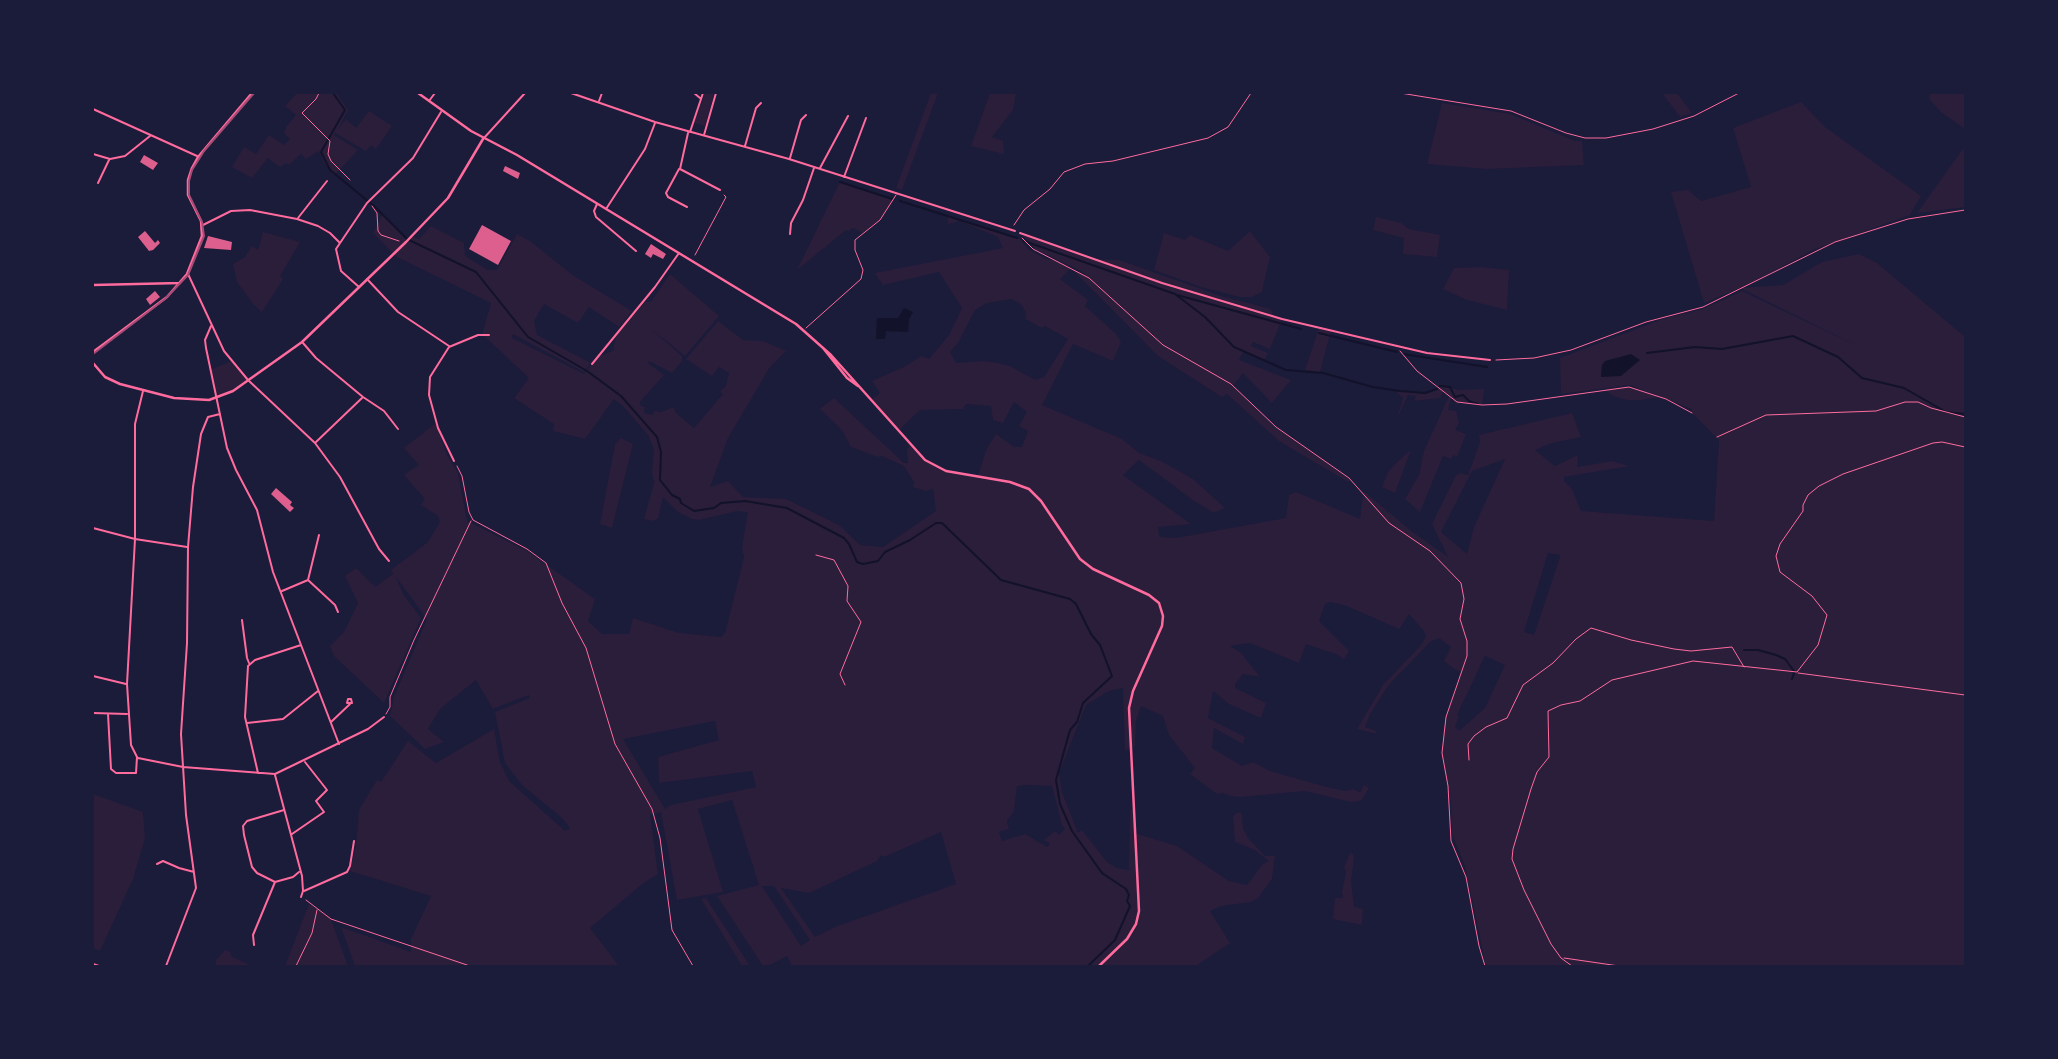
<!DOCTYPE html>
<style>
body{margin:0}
#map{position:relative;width:2058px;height:1059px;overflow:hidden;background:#1b1b3a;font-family:"Noto Sans",sans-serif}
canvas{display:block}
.frame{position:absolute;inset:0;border:94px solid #1b1b3a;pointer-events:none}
</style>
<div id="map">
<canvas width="2058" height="1059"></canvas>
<div class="frame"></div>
</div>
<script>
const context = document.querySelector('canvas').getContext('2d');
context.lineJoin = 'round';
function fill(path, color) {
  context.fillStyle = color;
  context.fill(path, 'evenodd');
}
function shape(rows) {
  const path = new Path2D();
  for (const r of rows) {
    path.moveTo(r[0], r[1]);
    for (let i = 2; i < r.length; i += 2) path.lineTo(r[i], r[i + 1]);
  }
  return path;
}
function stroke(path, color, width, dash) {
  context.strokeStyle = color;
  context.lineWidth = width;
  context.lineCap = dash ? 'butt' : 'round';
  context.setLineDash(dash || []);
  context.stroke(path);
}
fill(shape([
 [297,93,336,93,348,110,338,129,346,119,356,128,369,111,392,126,376,149,371,145,366,151,335,133,334,135,358,150,334,176,324,163,319,151,306,159,301,154,289,165,286,163,280,167,268,158,252,178,232,167,244,147,256,154,269,135,284,145,290,139,284,133,286,127,296,115,285,106],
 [705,93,714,93,705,126,694,123],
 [931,93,938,93,902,190,896,188],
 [990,93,1016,93,1013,110,992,137,1003,141,1004,154,971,146],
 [1662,93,1677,93,1692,113,1680,117],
 [1930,93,1965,93,1965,129,1941,112,1929,99],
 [1801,102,1825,127,1921,196,1910,215,1813,250,1742,288,1783,285,1822,262,1859,254,1877,263,1965,337,1965,966,1486,966,1465,866,1452,834,1451,803,1442,753,1446,717,1461,672,1454,669,1444,661,1451,647,1439,638,1430,642,1388,686,1370,714,1365,727,1376,731,1377,734,1357,729,1383,685,1422,644,1426,636,1424,631,1409,614,1399,629,1347,606,1330,602,1325,604,1319,621,1349,651,1344,659,1336,654,1306,644,1299,663,1250,643,1230,646,1241,653,1260,677,1243,674,1235,684,1235,688,1266,703,1261,718,1229,704,1213,691,1208,718,1245,737,1243,744,1214,728,1212,748,1242,766,1253,762,1270,771,1323,786,1344,791,1354,789,1360,793,1364,785,1369,788,1361,801,1351,802,1305,791,1240,797,1231,796,1223,793,1217,794,1190,774,1195,768,1169,735,1163,716,1141,706,1136,721,1135,746,1125,751,1123,688,1109,691,1086,705,1059,773,1062,792,1078,833,1082,830,1107,862,1117,868,1129,870,1130,811,1133,808,1134,833,1177,846,1229,881,1247,885,1263,864,1269,861,1255,850,1235,842,1233,816,1237,813,1241,813,1242,816,1243,828,1248,838,1265,856,1275,856,1272,879,1258,898,1251,902,1221,906,1210,911,1230,943,1196,966,792,966,787,956,768,966,763,966,717,896,759,885,732,800,698,809,723,892,677,900,661,812,650,815,658,874,641,885,590,928,619,966,355,966,341,927,411,952,411,939,431,896,350,871,356,846,359,810,377,780,381,782,408,741,436,763,494,729,500,762,509,781,565,831,570,828,562,818,522,785,505,763,495,712,530,698,529,695,493,709,476,680,440,709,428,729,444,742,425,749,390,716,394,697,427,619,396,577,403,594,421,618,384,703,334,656,330,646,344,632,358,603,345,576,356,568,375,587,393,574,391,570,428,542,440,522,438,516,421,505,425,499,404,475,419,465,404,448,436,423,447,455,458,473,467,521,527,551,595,599,588,621,602,634,629,634,633,618,679,633,721,637,725,633,744,557,742,547,748,512,737,511,699,520,692,519,678,512,663,497,658,519,652,521,644,519,654,483,652,472,654,449,648,435,623,406,614,399,585,439,553,431,554,424,514,398,529,378,482,334,491,303,397,257,373,233,383,213,406,239,411,236,419,239,431,226,464,243,465,256,488,270,497,270,517,234,530,241,574,276,632,311,619,327,589,307,578,323,544,304,534,321,537,335,591,363,584,372,513,334,512,338,584,374,597,357,613,351,616,336,645,302,651,302,670,274,719,316,685,356,650,328,682,356,682,361,672,373,649,361,648,363,664,375,640,402,641,406,645,407,644,413,653,415,654,411,661,412,674,407,675,412,694,428,723,394,720,391,726,386,729,373,719,367,712,376,686,359,718,321,743,340,763,341,786,351,770,367,728,438,710,487,728,481,743,497,786,499,839,525,860,545,883,547,936,511,933,489,926,491,913,487,914,482,904,466,882,456,878,457,851,447,842,430,820,409,834,398,904,463,908,463,907,449,910,446,929,463,951,473,978,476,986,450,996,434,1014,447,1022,447,1028,431,1019,426,1027,412,1014,402,1003,423,993,420,991,406,966,404,963,409,920,410,898,431,871,400,880,393,872,381,906,366,921,356,929,359,949,335,962,308,939,272,883,285,875,273,1003,248,998,237,960,221,948,224,948,215,1020,239,1029,250,1046,259,1058,261,1071,268,1087,276,1081,271,1035,249,1022,235,1090,259,1119,260,1221,296,1271,309,1274,317,1282,319,1270,349,1253,342,1251,346,1268,353,1264,361,1243,352,1239,360,1291,380,1272,403,1243,373,1233,386,1275,427,1348,478,1350,481,1348,482,1279,441,1227,394,1222,397,1158,356,1071,268,1060,279,1088,300,1085,306,1115,333,1121,342,1113,361,1073,344,1042,405,1122,439,1139,453,1161,461,1193,479,1225,508,1214,513,1194,501,1139,460,1123,475,1191,524,1158,527,1159,536,1162,537,1176,538,1286,518,1289,495,1296,492,1360,519,1363,495,1360,492,1366,493,1410,530,1448,557,1432,524,1456,475,1460,473,1468,475,1480,442,1479,435,1572,413,1581,437,1552,443,1535,450,1555,466,1578,455,1577,467,1612,461,1629,466,1564,477,1564,481,1572,489,1581,511,1714,521,1719,440,1691,412,1692,409,1630,385,1561,394,1560,358,1663,319,1703,309,1742,291,1866,350,1740,288,1704,303,1671,192,1688,190,1701,201,1751,187,1733,128],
 [1011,299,1021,304,1026,313,1026,319,1042,328,1045,326,1068,339,1044,377,1035,380,1010,366,998,363,984,361,956,363,950,352,958,343,975,310,987,303],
 [1505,459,1474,527,1467,554,1441,532,1472,471],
 [1548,553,1560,555,1560,557,1534,635,1524,632],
 [1485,656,1505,665,1485,708,1459,731,1455,727,1459,716,1457,715],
 [715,721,719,740,658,757,659,783,752,771,756,787,671,805,665,809,623,739],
 [1024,785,1052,786,1062,825,1065,829,1059,835,1055,831,1044,840,1050,844,1047,847,1025,834,1002,841,999,832,1009,829,1007,821,1014,811,1017,786],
 [941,832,956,884,835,927,815,937,781,888,809,893,877,861,881,855,884,857],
 [762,886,774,886,810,940,801,946],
 [1442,103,1510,114,1575,141,1582,141,1584,165,1487,169,1427,164],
 [1965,146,1965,207,1917,213],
 [840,182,894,200,880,220,863,233,853,228,849,231,846,230,797,270],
 [1376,217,1401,223,1409,229,1440,235,1437,257,1403,254,1404,238,1373,230],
 [1250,231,1270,257,1262,292,1252,297,1240,297,1201,287,1154,270,1164,233,1185,240,1190,235,1228,251],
 [263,232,300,242,280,276,283,279,262,312,254,305,237,282,233,264,245,257,252,246,258,250],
 [1481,267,1509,270,1507,310,1467,300,1443,289,1454,268],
 [1319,328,1331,331,1320,372,1305,370],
 [231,361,248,380,217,398,210,370],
 [1442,385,1458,390,1484,389,1482,405,1457,402,1451,398,1448,410,1456,411,1459,423,1455,430,1466,434,1457,457,1453,455,1451,459,1443,456,1420,512,1405,499,1419,475,1424,451,1449,396,1443,391,1440,398,1414,401,1416,396,1408,395,1396,421,1403,398,1395,390,1425,393,1437,389],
 [1629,387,1637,389,1660,397,1641,400,1627,400,1613,396,1604,389],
 [621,438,633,444,612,528,600,524,615,444],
 [1411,450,1395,493,1382,487,1388,472,1398,461],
 [93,794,143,812,145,838,133,879,100,951,93,948],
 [1350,853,1353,854,1354,858,1351,880,1354,907,1363,909,1362,925,1333,919,1335,898,1343,898,1342,892,1346,872,1344,867],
 [706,898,750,966,742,966,701,899],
 [309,904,330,917,348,966,285,966],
 [225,950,230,952,232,957,252,966,216,966,216,960]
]), '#2a1e3b');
fill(shape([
 [904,308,913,312,909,319,908,332,886,331,885,339,876,339,877,318,898,318],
 [1631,354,1640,360,1621,376,1601,377,1602,365,1605,361]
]), '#12122b');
stroke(shape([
 [333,93,345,110,321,152,330,170,374,206,407,239,476,272,528,337,587,371,621,396,657,437,661,452,660,480,672,495,680,499,681,503,694,511,714,508,721,503,745,501,787,508,844,538,849,544,857,562,863,564,878,561,885,552,910,540,936,523,942,523,1001,580,1070,599,1076,604,1091,634,1100,645,1112,676,1083,703,1077,722,1070,730,1056,780,1060,804,1072,831,1102,873,1126,889,1129,895,1127,901,1130,906,1115,940,1088,966],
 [840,182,892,199],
 [900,201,1017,238],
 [1024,241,1175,294,1205,317,1234,347,1286,370,1323,373,1373,387,1400,391,1425,393,1437,389],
 [1177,295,1301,329],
 [1319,333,1397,352],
 [1647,353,1695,347,1722,349,1793,336,1838,357,1862,378,1904,388,1946,412,1965,414],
 [1403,354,1487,367],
 [1440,386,1450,387,1455,397,1463,395,1469,401,1478,404],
 [1744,650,1758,650,1776,655,1785,659,1794,671],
 [1792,679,1794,673]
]), '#12122b', 2);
fill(shape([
 [144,155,158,163,153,170,140,162],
 [505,166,520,173,518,179,503,171],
 [482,225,511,241,498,265,469,249],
 [145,231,155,243,158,240,160,243,153,250,149,251,138,237],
 [208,236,232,242,231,250,204,248],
 [651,244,666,254,663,259,653,254,651,258,645,254],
 [155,291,160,297,150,305,146,299],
 [276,488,292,502,290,505,294,508,290,512,271,494]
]), '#dd5f8e');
stroke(shape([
 [319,93,316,99,302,113,330,141,328,154,331,161,350,180],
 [1400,93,1511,111,1566,133,1585,138,1606,138,1653,129,1694,116,1739,93],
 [372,206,377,213,378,231,381,235,399,241],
 [1014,225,1024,210,1050,189,1064,172,1085,164,1113,161,1208,138,1228,127,1251,93],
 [1022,238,1033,249,1089,278,1163,345,1231,384,1276,427,1349,478,1389,523,1430,551,1461,583,1464,599,1460,619,1467,641,1467,656,1446,717,1442,753,1448,786,1451,841,1466,877,1479,946,1485,966],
 [695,255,726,197,724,195],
 [1400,351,1417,371,1457,402,1482,405,1507,404,1629,387,1666,399,1692,413],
 [1496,360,1534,358,1571,350,1646,322,1703,307,1835,242,1908,219,1965,210],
 [1717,437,1766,415,1876,411,1905,402,1918,402,1931,408,1965,417],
 [457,466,462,476,469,512,473,520,527,549,546,563,562,603,586,648,615,744,652,809,660,838,672,930,693,966],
 [816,555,834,560,848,586,847,601,861,622,840,674,845,685],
 [1798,673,1965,695],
 [386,714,390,707,390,697,414,640,471,521],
 [1469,760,1468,744,1474,736,1486,727,1507,718,1523,685,1553,663,1576,639,1591,628,1631,640,1674,649,1691,651,1732,647,1744,667],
 [306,900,331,919,470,966],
 [1564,958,1619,966],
 [296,966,312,933,317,910],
 [1572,966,1561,958,1551,944,1524,890,1512,859,1513,849,1531,789,1537,772,1549,757,1548,711,1561,705,1580,701,1612,680,1693,661,1797,672,1818,645,1827,615,1812,596,1780,572,1776,556,1780,544,1803,511,1803,505,1808,495,1819,486,1843,474,1933,443,1942,442,1965,447]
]), '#ff6b9d', 1);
stroke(shape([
 [806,328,861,279,863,270,855,250,855,240,880,220,896,195]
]), '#ff6b9d', 1);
stroke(shape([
 [571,93,655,122,789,159,1015,231],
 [694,93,700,98],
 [429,101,435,93],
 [599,101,602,93],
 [93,109,197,156],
 [690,132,703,93],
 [688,133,680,169,720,190],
 [704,135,716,93],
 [484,138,525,93],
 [745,146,756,108,761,103],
 [93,154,110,159,125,156,150,136],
 [790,158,801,120,806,115],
 [820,168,848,116],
 [679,169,666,193,668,197,687,207],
 [844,177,866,118],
 [98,183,109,160],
 [597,204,594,211,596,217,636,251],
 [606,209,645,149,655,123],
 [298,218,327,181],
 [203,225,231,211,250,210,297,219,318,226,330,233,340,243],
 [1020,233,1162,283,1282,319,1427,353,1490,360],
 [790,234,791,223,803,200,814,168],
 [188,274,224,351,248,380,315,443,340,477,379,549,389,561],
 [367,279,398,312,449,346],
 [359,287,341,271,336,249,367,203,413,158,441,112],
 [211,326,205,340,206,348,227,448,236,470,257,510,273,572,339,744],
 [303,343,316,358,363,397,384,411,398,429],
 [592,364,655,287,679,253],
 [316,442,362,398],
 [454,461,438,428,429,395,430,377,449,347,478,335,489,335],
 [93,528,135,539,187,547],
 [308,580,335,605,338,612],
 [282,591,308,580,319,535],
 [242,620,247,658,249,663],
 [93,676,126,684],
 [348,699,351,699,352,703,347,703,348,699],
 [93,713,127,714],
 [108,714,111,769,116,773,136,773,137,757,131,745,127,684,135,539,135,424,143,391],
 [331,722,350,704],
 [247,723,283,719,318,691],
 [138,758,183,767,275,774,368,729,384,717],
 [258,773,245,717,248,666,255,660,301,645],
 [275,775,302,876,303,891,301,897],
 [284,810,247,821,243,826,244,835,252,867,257,873,275,882,293,877,299,872],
 [292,834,324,812,316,801,327,790,305,762],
 [157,864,163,861,179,868,194,872],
 [304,891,347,872,350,866,354,841],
 [254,945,253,935,275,882],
 [93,964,99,966],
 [166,966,196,888,186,815,181,734,187,643,188,547,193,487,201,434,208,417,220,414]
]), '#ff6b9d', 2);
stroke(shape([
 [418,93,471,131,517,155,796,324,831,355,925,460,946,471,1010,482,1029,489,1041,501,1080,559,1093,569,1149,595,1159,603,1163,616,1162,626,1133,691,1129,708,1139,911,1136,924,1127,939,1099,966],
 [93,285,180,283],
 [823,348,847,378,858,386],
 [93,352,167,297,187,274,202,236,201,221,188,195,188,180,192,168,198,157,252,93],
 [93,363,105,377,120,384,174,398,209,400,233,391,302,342,406,242,448,198,483,139]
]), '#ff6b9d', 2.5);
stroke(shape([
 [93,354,165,299,188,275,204,236,202,222,189,195,189,181,192,170,204,151,254,93]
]), '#a44b75', 2);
</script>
